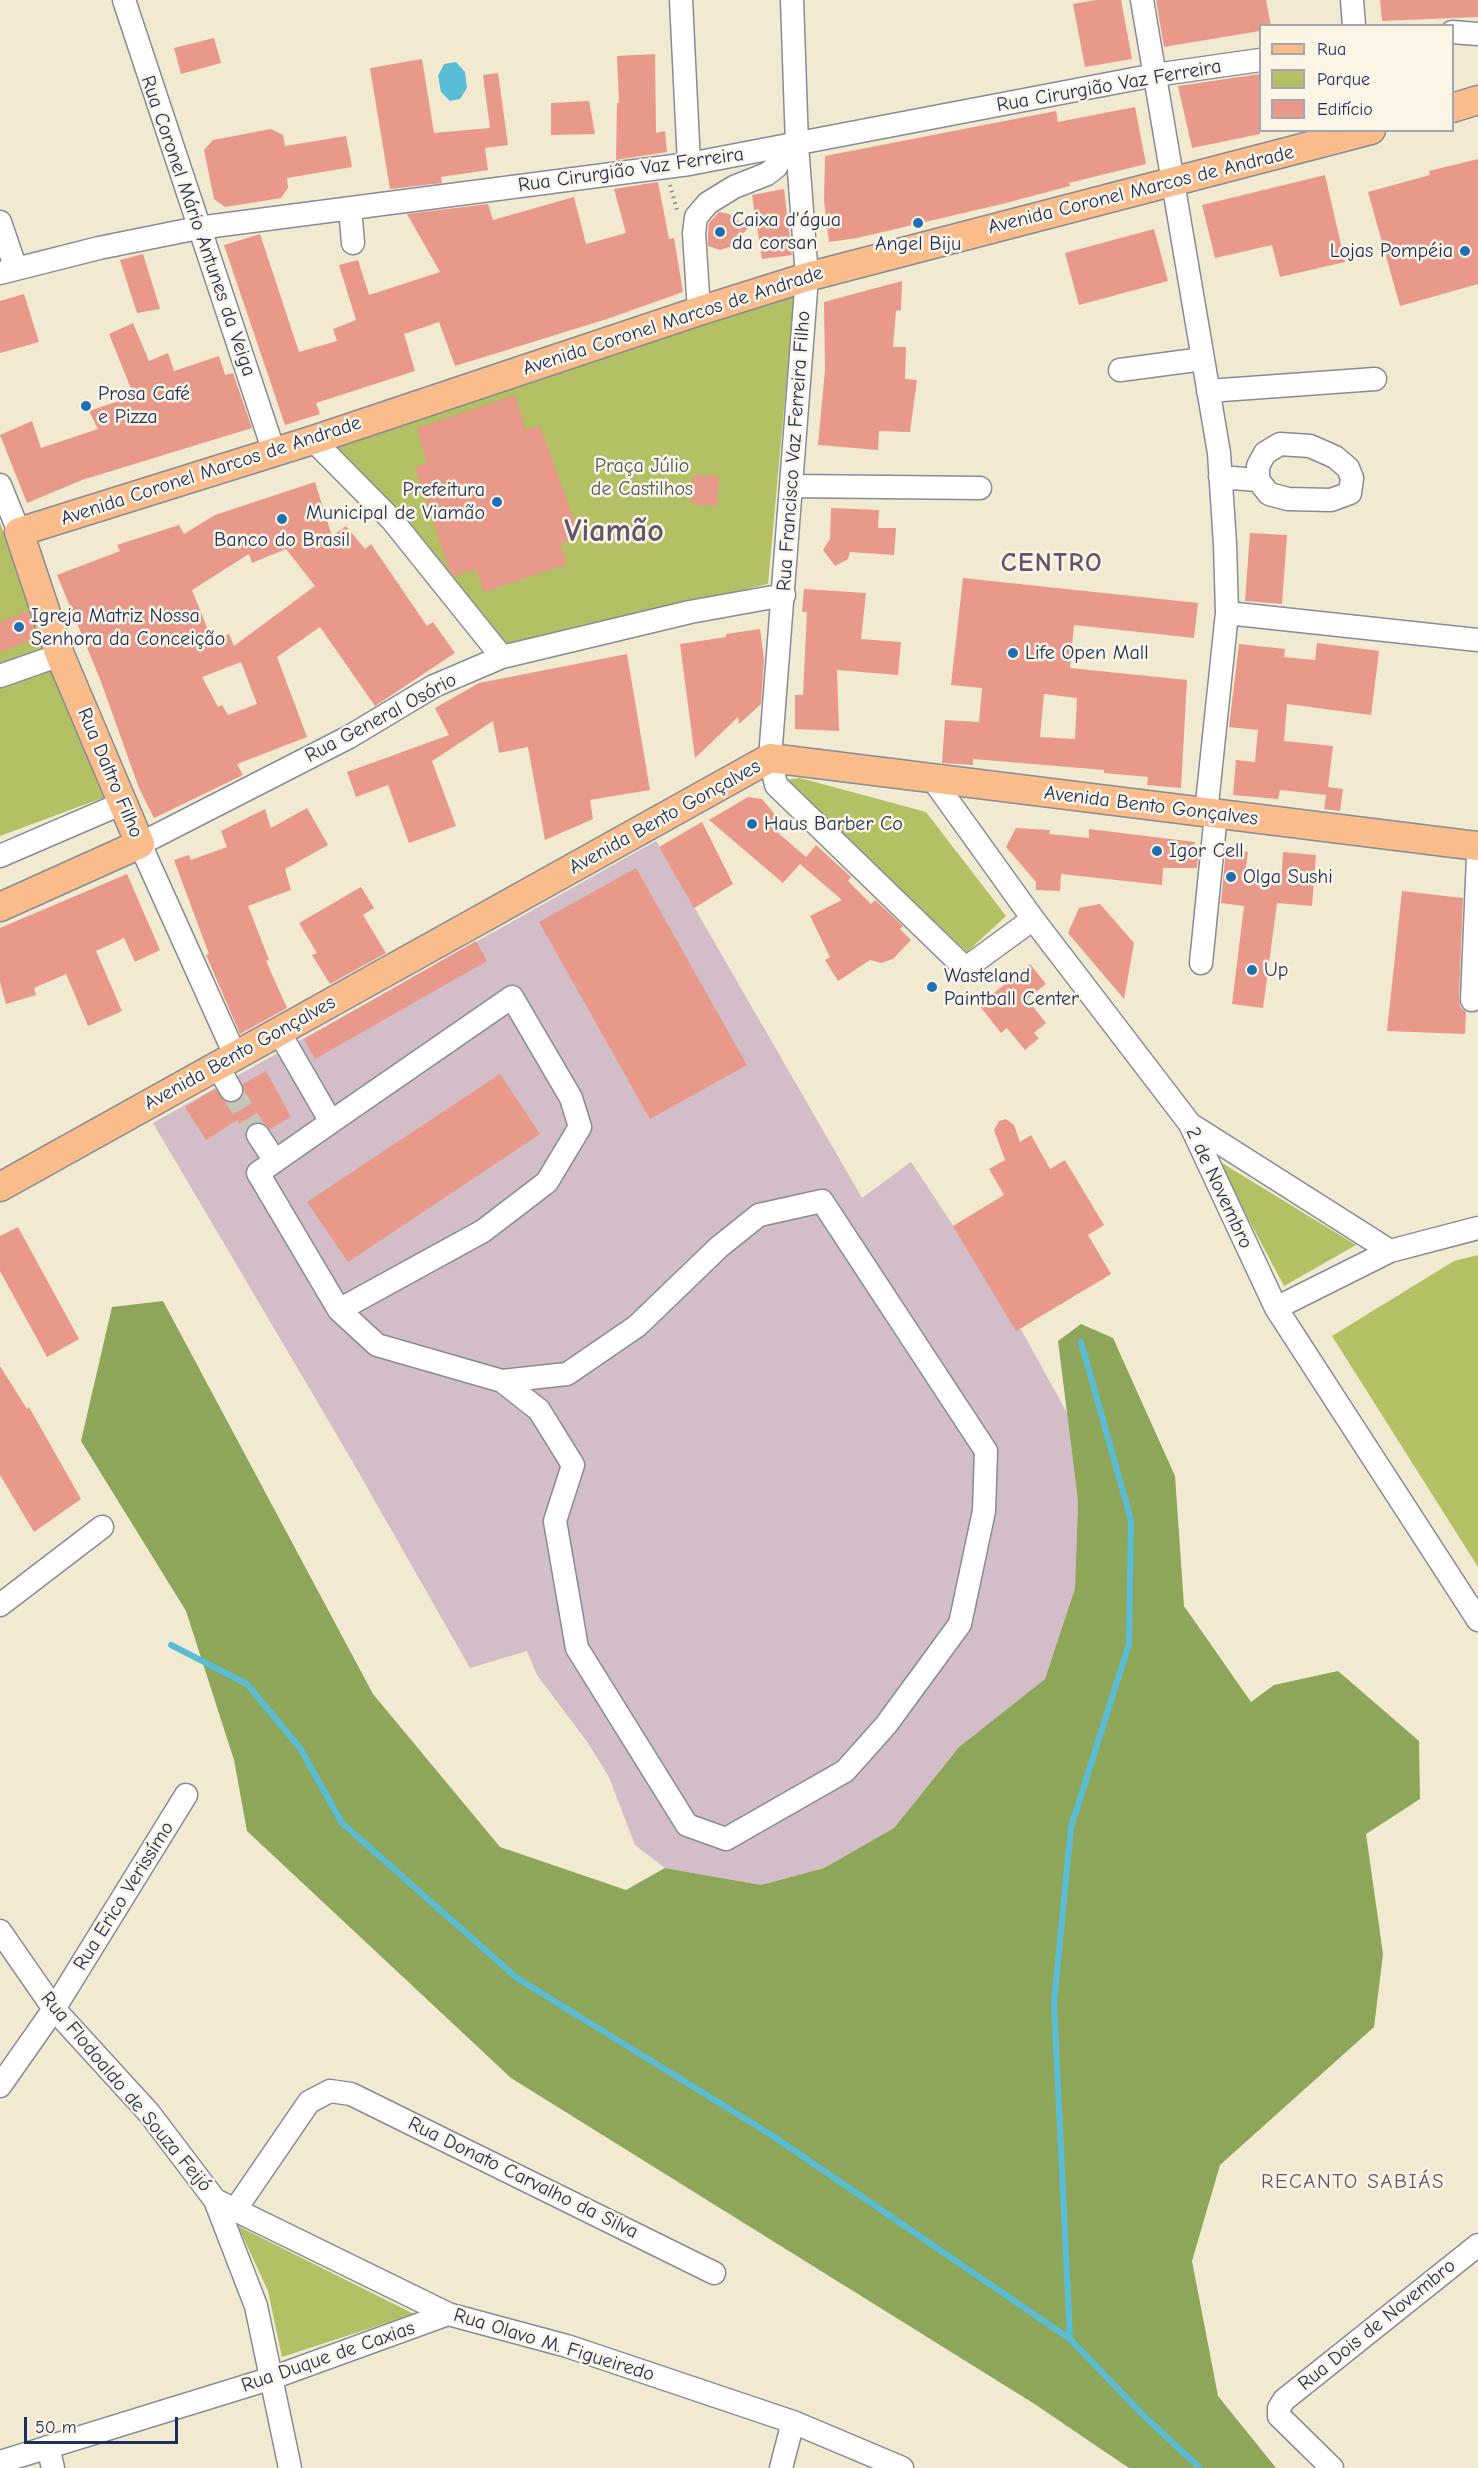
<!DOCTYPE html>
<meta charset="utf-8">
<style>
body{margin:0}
#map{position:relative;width:1478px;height:2468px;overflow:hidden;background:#f1ead0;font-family:"Comic Neue",sans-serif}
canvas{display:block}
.legend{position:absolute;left:1259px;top:24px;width:195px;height:108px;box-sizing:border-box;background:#fcf5e5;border:2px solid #a2a6af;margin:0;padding:8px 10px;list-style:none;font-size:18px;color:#1b2f5e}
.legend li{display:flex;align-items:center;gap:12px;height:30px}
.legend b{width:30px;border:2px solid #a2a6af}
.scale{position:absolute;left:24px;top:2417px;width:154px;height:27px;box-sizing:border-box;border:3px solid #1b2f5e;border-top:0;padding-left:8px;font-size:18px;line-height:21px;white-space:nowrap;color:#1b2f5e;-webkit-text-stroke:4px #fcf5e5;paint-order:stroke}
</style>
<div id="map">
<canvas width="1478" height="2468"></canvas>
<ul class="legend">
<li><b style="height:8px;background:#f9bc8a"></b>Rua</li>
<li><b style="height:16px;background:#b3c063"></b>Parque</li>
<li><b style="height:16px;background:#e9998a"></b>Edifício</li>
</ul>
<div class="scale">50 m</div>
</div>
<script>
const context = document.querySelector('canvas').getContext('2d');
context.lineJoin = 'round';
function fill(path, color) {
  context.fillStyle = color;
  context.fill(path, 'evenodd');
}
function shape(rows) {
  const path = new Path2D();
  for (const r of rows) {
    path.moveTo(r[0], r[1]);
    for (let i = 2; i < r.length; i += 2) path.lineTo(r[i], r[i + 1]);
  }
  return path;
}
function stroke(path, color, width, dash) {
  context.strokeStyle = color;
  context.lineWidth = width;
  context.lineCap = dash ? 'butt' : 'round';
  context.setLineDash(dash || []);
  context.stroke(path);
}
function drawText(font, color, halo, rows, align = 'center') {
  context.font = font + ' "Comic Neue",sans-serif';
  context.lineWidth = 5;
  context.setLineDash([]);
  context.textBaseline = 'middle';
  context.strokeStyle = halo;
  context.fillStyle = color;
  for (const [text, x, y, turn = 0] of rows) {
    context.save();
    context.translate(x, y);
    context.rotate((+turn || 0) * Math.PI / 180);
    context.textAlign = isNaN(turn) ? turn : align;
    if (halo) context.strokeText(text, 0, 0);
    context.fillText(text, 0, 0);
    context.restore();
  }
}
fill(shape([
 [656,841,862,1198,911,1162,1017,1322,1067,1413,1078,1501,1075,1588,1045,1679,959,1747,894,1828,824,1868,761,1885,665,1868,635,1845,609,1777,588,1743,537,1675,527,1651,470,1668,351,1459,153,1123]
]), '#d2bdc8');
fill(shape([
 [795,288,768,584,505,647,400,512,328,443],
 [0,523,105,797,0,836],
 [800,778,926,812,1006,916,967,952,783,780],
 [1217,1160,1356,1245,1284,1286],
 [1478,1255,1478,1567,1332,1336,1454,1261],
 [238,2226,414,2314,282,2357,268,2291]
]), '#b3c063');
fill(shape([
 [163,1301,373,1694,500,1847,626,1890,665,1868,761,1885,824,1868,894,1828,959,1747,1045,1679,1075,1588,1078,1501,1058,1341,1081,1324,1113,1338,1175,1476,1184,1606,1251,1702,1274,1685,1338,1671,1419,1741,1420,1799,1366,1834,1383,1954,1374,2027,1220,2165,1192,2261,1218,2396,1276,2468,1129,2468,1033,2403,511,2078,247,1831,234,1760,186,1611,81,1441,112,1307]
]), '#8ea659');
fill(shape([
 [456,62,465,72,467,88,460,99,450,101,441,92,438,76,444,64]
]), '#59bdd7');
stroke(shape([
 [171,1645,247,1684,300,1748,342,1823,517,1978,773,2136,1070,2339,1144,2416,1200,2468],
 [1070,2339,1054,2003,1071,1827,1129,1644,1131,1520,1081,1342]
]), '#59bdd7', 6);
fill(shape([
 [1096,0,1121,0,1132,59,1085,67,1073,4],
 [1156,0,1266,0,1271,26,1260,26,1260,31,1164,47],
 [1380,0,1478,0,1478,17,1382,21],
 [214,38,221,63,181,74,174,48],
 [655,54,656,133,665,131,667,152,616,160,617,103,619,103,617,56],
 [422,59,434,133,490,128,483,75,498,73,508,145,485,148,488,170,441,177,442,183,390,189,370,68],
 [1260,74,1260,134,1192,148,1178,86],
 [589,101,595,134,551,135,551,103],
 [1135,107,1146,164,1069,183,1070,186,1002,204,857,238,829,242,824,201,825,156,1056,111,1058,122],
 [271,129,283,135,285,146,346,136,352,167,287,178,288,188,281,198,225,207,214,199,204,150,213,140],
 [1478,159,1478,284,1400,306,1368,192,1430,175,1429,171],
 [1325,175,1345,262,1280,277,1272,245,1215,258,1202,205],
 [658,182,669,239,674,238,683,292,607,319,455,366,439,322,404,334,415,371,316,403,320,414,285,425,224,245,260,234,299,352,337,341,333,329,356,320,339,265,358,260,369,295,440,272,407,214,488,204,493,220,574,197,586,244,626,233,614,189],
 [784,189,792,255,762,259,752,195],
 [719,212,729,214,748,228,732,246,720,250,708,246,708,233,709,223],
 [1154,229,1168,281,1079,305,1065,253],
 [143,254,160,309,137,313,120,260],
 [902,281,901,310,896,311,893,347,906,347,905,379,917,380,910,432,879,431,878,450,818,445,825,370,824,302],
 [24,294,39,342,0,353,0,301],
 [133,323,149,361,168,353,174,371,219,356,225,375,233,373,252,428,82,480,27,503,0,435,32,421,41,448,98,429,89,411,134,396,109,334],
 [515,395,526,430,540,426,580,537,560,544,567,564,484,592,476,569,454,576,449,570,415,467,427,463,417,428],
 [693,475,719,476,717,506,692,504],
 [315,482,332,536,346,526,365,549,371,544,427,626,433,622,455,653,375,706,320,627,277,657,307,737,237,764,243,775,154,818,139,788,100,679,57,575,120,551,117,545,179,525,184,534,215,515],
 [286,549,315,586,234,646,229,634,212,640,192,590,249,554,252,563],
 [241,662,257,704,228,715,222,705,218,707,202,677],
 [831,508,879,510,878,528,896,528,894,555,850,552,848,559,835,566,823,550,830,539],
 [1250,533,1287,535,1282,604,1245,601],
 [963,578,1198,603,1194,638,1074,625,1070,668,1187,680,1181,788,1147,785,1148,777,1104,773,1104,770,973,759,973,765,942,763,945,720,979,722,982,688,951,685],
 [1044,694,1077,698,1075,739,1040,737],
 [804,589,866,593,861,639,901,642,898,675,837,670,839,731,795,729,795,695,803,695,807,612,802,612],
 [28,611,37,638,0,652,0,622],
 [760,629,764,659,761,704,739,724,738,717,695,758,680,644,726,637,726,634],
 [1317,643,1379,651,1371,715,1287,704,1284,741,1333,746,1328,787,1343,789,1340,811,1324,809,1326,795,1280,790,1278,799,1233,795,1236,760,1255,762,1258,730,1229,727,1239,644,1285,649,1284,657,1315,660],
 [627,654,650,790,590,800,593,819,545,840,528,747,499,753,493,721,432,761,456,826,409,843,388,785,356,797,347,772,449,735,435,708,479,683],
 [748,797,762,799,777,817,769,825,806,857,816,845,851,877,848,881,871,904,875,900,903,926,900,929,911,940,893,959,881,963,870,960,838,981,825,960,830,957,810,916,842,900,800,864,783,883,709,820],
 [307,808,328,845,285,869,291,890,248,906,269,960,266,961,287,1008,240,1034,206,955,209,954,174,860,189,855,191,860,227,847,221,831,265,809,271,828],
 [702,822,733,884,694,908,659,847],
 [1016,828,1050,830,1049,834,1089,838,1089,829,1195,842,1194,846,1199,846,1197,868,1163,868,1162,885,1061,874,1060,891,1036,890,1036,882,1006,847],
 [1226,849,1248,852,1244,880,1281,885,1283,852,1316,855,1312,906,1277,903,1263,1008,1232,1004,1244,906,1221,903],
 [636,868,747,1065,650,1119,539,922],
 [127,874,160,950,135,962,124,938,96,951,122,1011,88,1026,66,974,34,988,36,995,6,1004,0,982,0,928],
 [361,887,374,908,363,915,386,953,330,984,312,955,317,953,299,923],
 [1402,891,1463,898,1459,999,1460,1007,1466,1012,1465,1034,1387,1031],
 [1100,904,1134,943,1124,999,1068,933,1079,908],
 [476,941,487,961,315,1059,304,1039],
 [1030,964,1046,984,1027,999,1046,1023,1034,1033,1039,1038,1025,1050,1007,1028,1001,1033,979,1005],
 [266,1071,291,1117,270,1129,264,1123,251,1123,245,1134,237,1120,206,1140,185,1107,215,1089,225,1102,237,1102,243,1096,243,1084],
 [500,1074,540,1134,348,1262,307,1202],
 [1006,1119,1014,1125,1020,1142,1031,1135,1050,1169,1065,1160,1104,1225,1088,1235,1111,1274,1016,1331,953,1226,1004,1195,989,1169,1005,1160,994,1130,999,1121],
 [18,1227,79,1339,47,1357,0,1271,0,1236],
 [0,1366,27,1409,29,1407,81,1499,34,1532,0,1475]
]), '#e9998a');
stroke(shape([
 [231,1090,258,1135]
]), '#c6c5b9', 22, [22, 11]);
const minor = shape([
 [124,0,274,452],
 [681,0,689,164],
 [792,0,797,145,807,277,770,758,776,785,963,966,970,965,1033,919],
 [1142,0,1219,453,1225,544,1227,613,1206,813],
 [1352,0,1354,26],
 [1452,32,1478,34],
 [350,208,353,243],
 [0,222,16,269],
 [0,273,99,248,198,228,689,164,1155,75,1260,60],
 [699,311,694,233,696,217,708,203,734,187,767,174,776,167,786,147],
 [1120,370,1203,359],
 [1208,391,1375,379],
 [313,440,392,520,502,657],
 [1220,477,1258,480,1269,494,1288,499,1331,500,1350,493,1352,478,1348,468,1335,457,1310,446,1280,444,1265,453,1258,466,1258,480],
 [0,485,19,532],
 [791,486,980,488],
 [1227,613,1478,640],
 [0,676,60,655],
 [931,777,1033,919,1190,1124,1276,1308,1478,1620],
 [0,856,123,803],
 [1201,963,1216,814],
 [1472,1000,1478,856],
 [279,1032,331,1122,512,997,571,1098,580,1127,547,1182,483,1231,339,1310,258,1173,331,1122],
 [235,1055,140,844,349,737,434,686,502,657,690,612,784,595],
 [217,1065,231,1090],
 [1190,1124,1390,1251],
 [258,1135,275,1161],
 [1276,1308,1390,1251,1478,1228],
 [339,1310,377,1345,502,1381,539,1410,573,1465,555,1521,577,1648,687,1825,726,1839,845,1771,886,1725,960,1624,984,1511,986,1451,822,1201,759,1215,719,1247,637,1326,567,1374,502,1381],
 [0,1605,102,1527],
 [0,1931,54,2009,149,2113,215,2200,256,2306,290,2468],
 [0,2086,54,2009,186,1795],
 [215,2200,448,2314,567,2346,793,2422,902,2468],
 [235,2210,309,2102,330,2091,351,2094,714,2273],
 [48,2447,53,2468],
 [0,2462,269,2379,448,2314],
 [781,2468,793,2422],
 [1332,2468,1279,2416,1279,2408,1284,2400,1478,2245]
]);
const major = shape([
 [1452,108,1478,100],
 [0,907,140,844,60,655,19,532,313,440,699,311,807,277,1371,130],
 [0,1187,770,758,1478,846]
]);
stroke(minor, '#868c97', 25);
stroke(major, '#868c97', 31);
stroke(shape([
 [670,185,677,210]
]), '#868c97', 4, [1.5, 4.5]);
stroke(minor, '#fff', 22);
stroke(major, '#f9bc8a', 28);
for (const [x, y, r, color] of [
 [918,223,6,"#1f6fb2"],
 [720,232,6,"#1f6fb2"],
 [1465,251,6,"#1f6fb2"],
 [86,406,6,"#1f6fb2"],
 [497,502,6,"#1f6fb2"],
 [282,519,6,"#1f6fb2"],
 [19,627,6,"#1f6fb2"],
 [1013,653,6,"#1f6fb2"],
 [752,824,6,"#1f6fb2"],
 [1157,851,6,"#1f6fb2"],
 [1231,877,6,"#1f6fb2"],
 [1252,970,6,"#1f6fb2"],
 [932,987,6,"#1f6fb2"]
]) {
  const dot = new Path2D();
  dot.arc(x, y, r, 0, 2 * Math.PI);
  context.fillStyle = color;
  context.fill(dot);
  stroke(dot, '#fcf5e5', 2);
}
drawText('20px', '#1b2f5e', '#fcf5e5', [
 ["Rua Cirurgião Vaz Ferreira",1109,86,-10],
 ["Rua Cirurgião Vaz Ferreira",631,170,-8],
 ["Avenida Coronel Marcos de Andrade",1141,190,-14],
 ["Rua Coronel Mário Antunes da Veiga",198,226,71],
 ["Avenida Coronel Marcos de Andrade",673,321,-18],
 ["Rua Francisco Vaz Ferreira Filho",794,451,-86],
 ["Avenida Coronel Marcos de Andrade",211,471,-18],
 ["Rua General Osório",381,718,-28],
 ["Rua Daltro Filho",110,773,67],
 ["Avenida Bento Gonçalves",1151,806,7],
 ["Avenida Bento Gonçalves",665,817,-29],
 ["Avenida Bento Gonçalves",240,1053,-29],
 ["2 de Novembro",1219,1188,65],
 ["Rua Erico Verissímo",124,1896,-58],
 ["Rua Flodoaldo de Souza Feijó",126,2092,50],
 ["Rua Donato Carvalho da Silva",523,2178,26],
 ["Rua Dois de Novembro",1377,2325,-39],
 ["Rua Olavo M. Figueiredo",554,2345,17],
 ["Rua Duque de Caxias",328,2357,-19]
]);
drawText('20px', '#1b2f5e', '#fcf5e5', [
 ["Caixa d'água",732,220],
 ["da corsan",732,243],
 ["Angel Biju",918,244,"center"],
 ["Lojas Pompéia",1453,251,"right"],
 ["Prosa Café",98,394],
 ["e Pizza",98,417],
 ["Prefeitura",485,490,"right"],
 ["Municipal de Viamão",485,513,"right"],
 ["Banco do Brasil",282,540,"center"],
 ["Igreja Matriz Nossa",31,616],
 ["Senhora da Conceição",31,639],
 ["Life Open Mall",1025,653],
 ["Haus Barber Co",764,824],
 ["Igor Cell",1169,851],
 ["Olga Sushi",1243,877],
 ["Up",1264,970],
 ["Wasteland",944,976],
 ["Paintball Center",944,999]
], 'left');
drawText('20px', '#495a60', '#fcf5e5', [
 ["Praça Júlio",642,466],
 ["de Castilhos",642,489]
]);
context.letterSpacing = '1.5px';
drawText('21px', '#63546d', '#fcf5e5', [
 ["RECANTO SABIÁS",1353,2182]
]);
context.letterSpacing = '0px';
context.letterSpacing = '1.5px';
drawText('bold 26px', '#63546d', '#fcf5e5', [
 ["CENTRO",1052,564]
]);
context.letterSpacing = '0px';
drawText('bold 32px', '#63546d', '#fcf5e5', [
 ["Viamão",614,532]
]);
</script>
